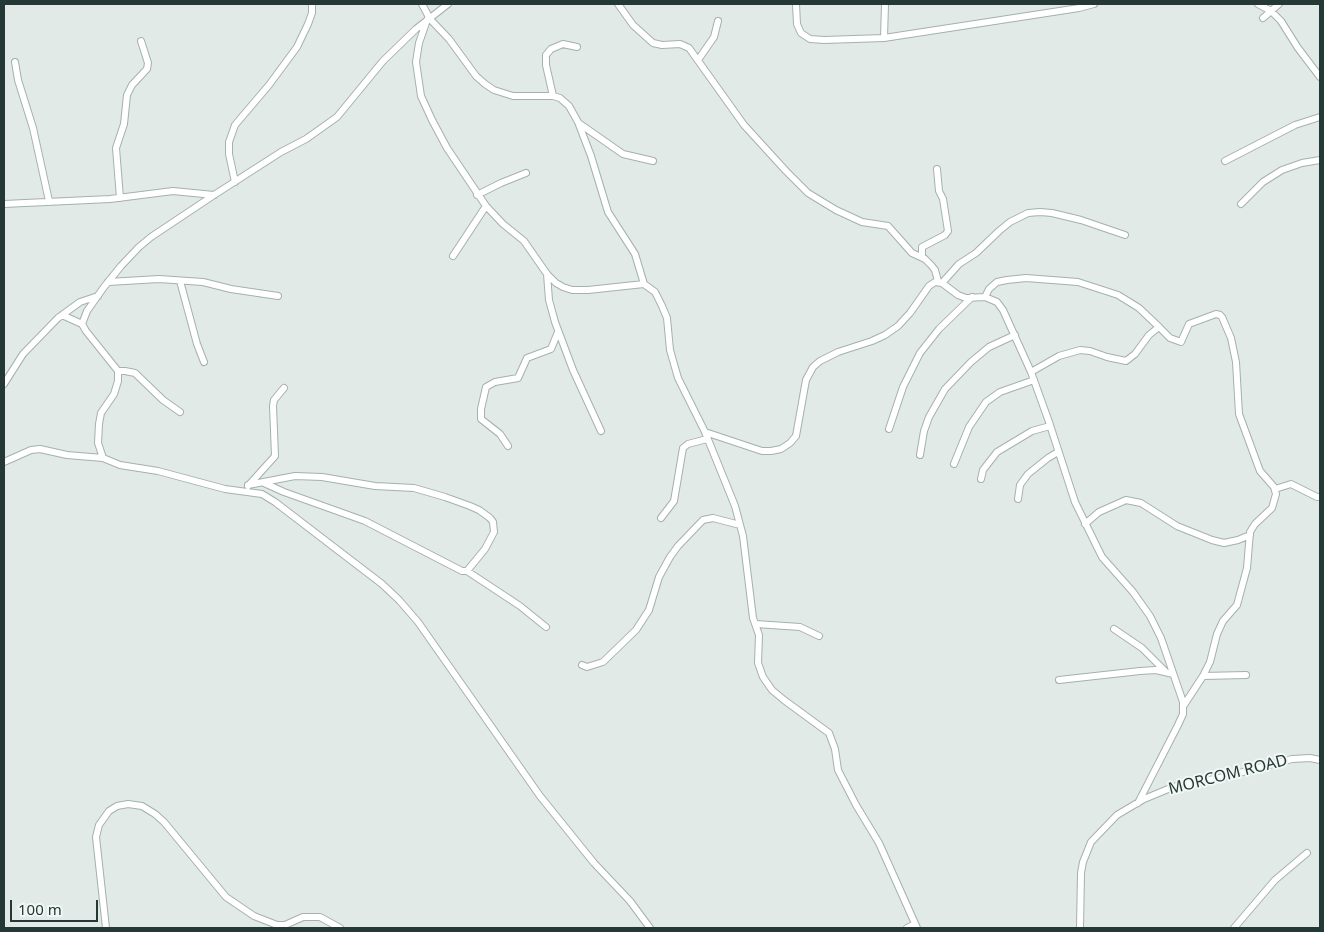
<!DOCTYPE html>
<style>
body{margin:0}
#map{position:relative;width:1324px;height:932px;overflow:hidden;background:#e1eae7;font-family:"Noto Sans",sans-serif}
canvas{display:block}
.frame{position:absolute;inset:0;border:5px solid #243935;pointer-events:none}
.scale{position:absolute;left:10px;top:900px;width:88px;height:22px;box-sizing:border-box;border:2px solid #243935;border-top:0;padding-left:6px;font-size:15px;line-height:18px;white-space:nowrap;color:#243935;-webkit-text-stroke:4px #f1f7f5;paint-order:stroke}
</style>
<div id="map">
<canvas width="1324" height="932"></canvas>
<div class="frame"></div>
<div class="scale">100 m</div>
</div>
<script>
const context = document.querySelector('canvas').getContext('2d');
context.lineJoin = 'round';
function shape(rows) {
  const path = new Path2D();
  for (const r of rows) {
    path.moveTo(r[0], r[1]);
    for (let i = 2; i < r.length; i += 2) path.lineTo(r[i], r[i + 1]);
  }
  return path;
}
function stroke(path, color, width, dash) {
  context.strokeStyle = color;
  context.lineWidth = width;
  context.lineCap = dash ? 'butt' : 'round';
  context.setLineDash(dash || []);
  context.stroke(path);
}
function drawText(font, color, halo, rows, align = 'center') {
  context.font = font + ' "Noto Sans",sans-serif';
  context.lineWidth = 4;
  context.setLineDash([]);
  context.textBaseline = 'middle';
  context.strokeStyle = halo;
  context.fillStyle = color;
  for (const [text, x, y, turn = 0] of rows) {
    context.save();
    context.translate(x, y);
    context.rotate((+turn || 0) * Math.PI / 180);
    context.textAlign = isNaN(turn) ? turn : align;
    if (halo) context.strokeText(text, 0, 0);
    context.fillText(text, 0, 0);
    context.restore();
  }
}
const minor = shape([
 [422,4,430,19,449,39,476,76,485,84,494,90,513,96,553,96,560,98,569,106,578,122,591,156,608,212,635,254,644,284,655,292,662,306,667,318,670,350,678,378,705,432,735,506,743,536,753,618,759,635,758,663,763,677,772,690,784,700,829,733,835,749,838,770,856,805,879,843,917,928],
 [618,4,633,25,653,43,662,45,680,44,689,48,744,125,786,171,808,193,836,210,862,222,888,226,912,253,925,259,931,265,935,270,938,281],
 [796,4,797,24,801,33,810,39,824,40,884,38,1079,8,1094,4],
 [1258,4,1271,11,1281,21,1298,48,1320,77],
 [1263,18,1279,4],
 [427,20,419,43,416,62,421,96,432,120,447,148,486,206,503,224,524,241,547,274,556,283,563,287,572,290,588,290,644,284],
 [884,38,885,4],
 [698,60,714,37,718,21],
 [15,62,18,80,33,128,49,201],
 [553,96,546,65,546,55,551,49,563,44,577,47],
 [580,124,623,154,653,161],
 [1225,161,1295,125,1320,117],
 [235,182,229,154,229,142,235,125,269,85,297,47,308,24,312,13,312,4],
 [477,195,501,183,526,173],
 [120,198,116,148,124,124,127,95,132,85,147,69,148,63,141,41],
 [4,204,110,199,173,191,214,195],
 [1241,204,1263,182,1282,170,1302,163,1320,160],
 [453,256,486,206],
 [922,257,922,247,945,235,948,231,943,199,939,191,937,169],
 [547,274,549,300,555,322,573,370,601,431],
 [180,281,197,344,204,362],
 [108,282,159,279,203,282,231,289,278,296],
 [942,283,959,264,976,253,999,231,1010,222,1028,213,1040,212,1052,213,1081,220,1125,235],
 [985,297,989,289,997,282,1007,280,1026,278,1078,282,1118,295,1139,308,1159,327],
 [62,315,82,324,86,331,118,371,118,381,114,394,101,413,99,424,98,443,103,458,120,465,158,471,225,489,262,494,275,502,382,584,399,600,418,622,540,796,594,863,630,901,650,928],
 [82,324,87,311,104,287,121,266,139,247,151,237,214,195,281,152,306,139,337,117,383,61,416,29,448,4],
 [118,371,125,371,135,373,163,400,180,412],
 [1031,372,1059,356,1080,350,1090,351,1107,357,1126,361,1135,354,1149,335,1159,327,1170,338,1181,342,1189,324,1216,314,1220,315,1222,317,1231,338,1236,362,1239,414,1260,471,1274,487,1276,494,1272,508,1255,524,1250,532,1247,568,1237,605,1223,621,1217,634,1210,662,1203,676,1184,705],
 [4,384,23,354,58,318,80,302,98,296],
 [889,429,903,387,920,353,939,329,972,297],
 [705,432,762,451,771,451,781,449,790,443,796,436,806,380,813,367,820,361,838,352,872,341,885,335,898,326,910,313,929,286,935,282,942,283,958,295,966,298,985,297,997,302,1003,310,1031,372,1049,422,1075,502,1102,557,1133,592,1150,616,1161,638,1183,702,1183,714,1178,725,1138,803],
 [508,446,500,434,481,419,481,409,486,387,495,382,518,378,527,358,551,349,558,332],
 [920,455,924,431,929,417,945,389,971,362,989,347,1015,335],
 [4,462,31,450,40,449,67,455,103,458],
 [954,464,969,427,986,402,1000,392,1034,380],
 [981,479,983,470,997,452,1032,431,1050,426],
 [264,483,284,492,365,521,462,571,467,571,520,606,546,627],
 [248,485,295,476,322,477,375,486,414,488,445,497,470,506,479,510,490,518,493,522,494,532,485,549,467,571],
 [248,486,275,456,273,406,274,400,284,388],
 [1275,489,1291,484,1317,497,1320,497],
 [1018,499,1020,485,1028,474,1048,458,1058,452],
 [661,518,674,501,683,448,688,444,707,439],
 [1085,524,1099,512,1126,500,1141,503,1177,526,1212,540,1224,543,1238,540,1250,535],
 [756,624,800,627,819,636],
 [1114,629,1142,648,1166,672],
 [582,665,587,667,603,662,636,630,649,610,659,577,670,557,678,546,703,520,713,518,740,525],
 [1203,676,1246,675],
 [1059,680,1140,671,1156,670,1173,674],
 [106,928,96,837,99,825,109,811,117,806,128,804,142,806,155,814,164,822,226,897,254,916,277,925,285,925,303,917,320,917,340,928],
 [907,928,915,924],
 [1080,928,1081,873,1083,862,1091,842,1117,815,1144,799,1173,787,1224,777,1292,759,1310,758,1320,760],
 [1234,928,1275,880,1307,853]
]);
stroke(minor, '#a5b1ae', 8);
stroke(minor, '#fff', 6);
drawText('16px', '#243935', '#f1f7f5', [
 ["MORCOM ROAD",1228,775,-14]
]);
</script>
